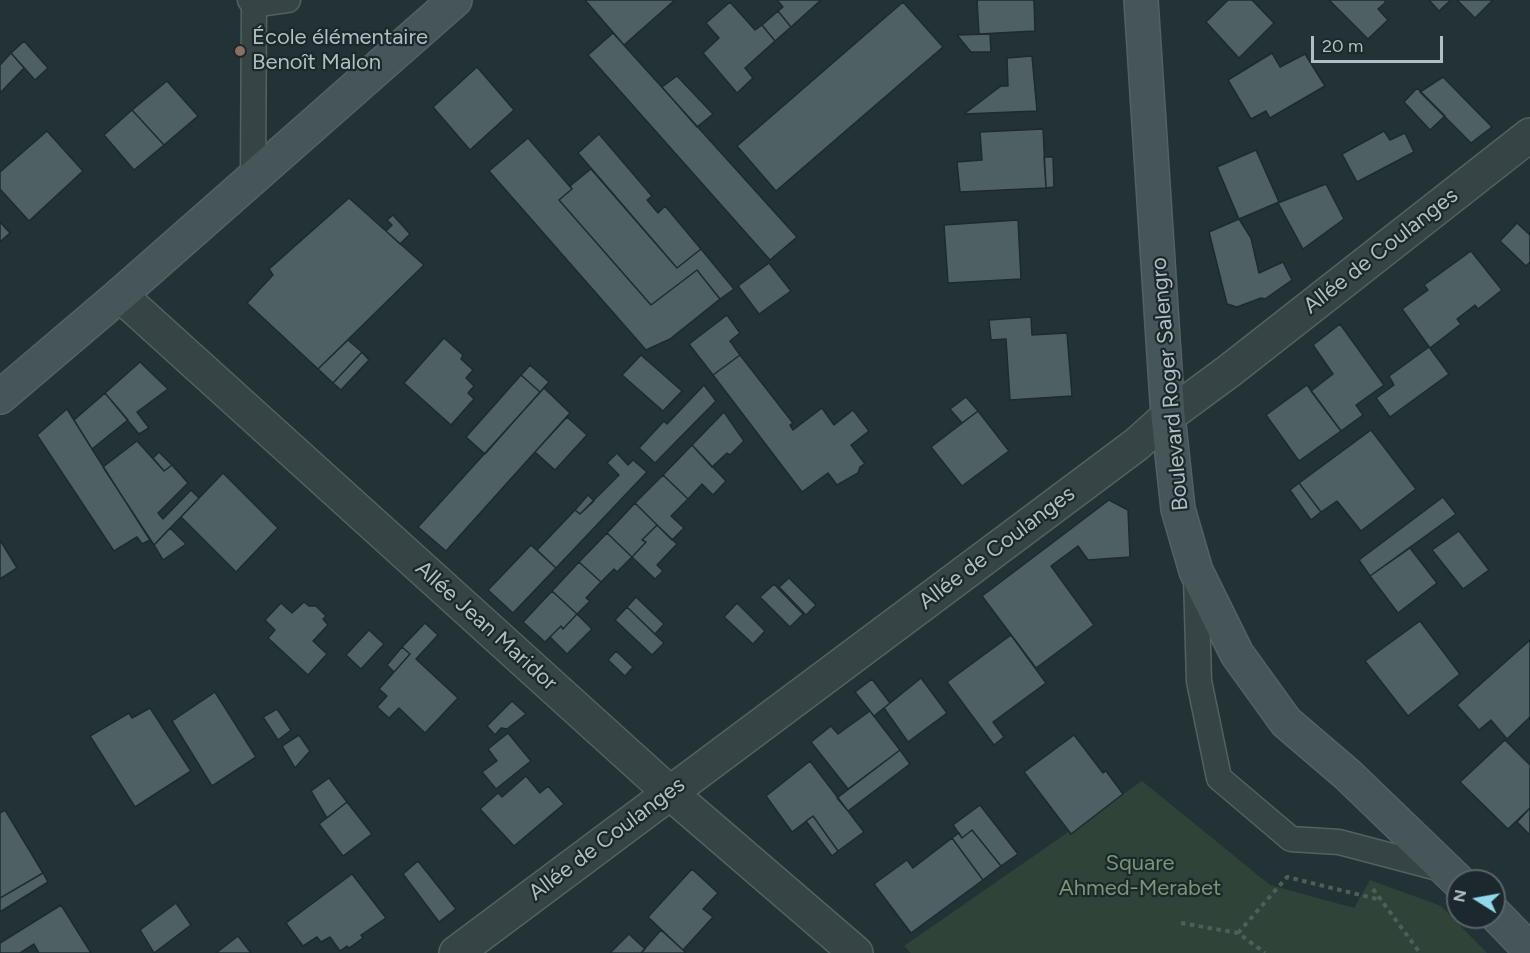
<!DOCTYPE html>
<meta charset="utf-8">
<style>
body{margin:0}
#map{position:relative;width:1530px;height:953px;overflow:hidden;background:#233335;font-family:Figtree,sans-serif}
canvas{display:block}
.north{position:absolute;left:1446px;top:869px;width:60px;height:60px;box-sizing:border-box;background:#1c282b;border:2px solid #586467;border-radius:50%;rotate:281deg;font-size:16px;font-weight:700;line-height:24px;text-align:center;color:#b1bfc2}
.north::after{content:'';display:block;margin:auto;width:21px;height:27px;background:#8fd9ea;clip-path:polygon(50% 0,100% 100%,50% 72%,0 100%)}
.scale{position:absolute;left:1311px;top:36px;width:132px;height:27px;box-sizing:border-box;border:3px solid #b1bfc2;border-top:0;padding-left:8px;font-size:18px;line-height:21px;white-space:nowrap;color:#b1bfc2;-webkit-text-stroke:4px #1c282b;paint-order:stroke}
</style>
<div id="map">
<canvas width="1530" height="953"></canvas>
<div class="north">N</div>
<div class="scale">20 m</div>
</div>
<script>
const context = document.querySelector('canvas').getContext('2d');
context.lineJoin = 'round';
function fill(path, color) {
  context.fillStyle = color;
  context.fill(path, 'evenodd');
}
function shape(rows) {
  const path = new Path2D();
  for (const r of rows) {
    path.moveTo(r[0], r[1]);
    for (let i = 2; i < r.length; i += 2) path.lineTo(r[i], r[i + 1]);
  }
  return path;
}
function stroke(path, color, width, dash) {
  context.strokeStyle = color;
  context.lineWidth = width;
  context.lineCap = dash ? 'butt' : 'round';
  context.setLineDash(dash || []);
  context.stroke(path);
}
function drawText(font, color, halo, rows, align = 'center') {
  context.font = font + ' Figtree,sans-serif';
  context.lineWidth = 4.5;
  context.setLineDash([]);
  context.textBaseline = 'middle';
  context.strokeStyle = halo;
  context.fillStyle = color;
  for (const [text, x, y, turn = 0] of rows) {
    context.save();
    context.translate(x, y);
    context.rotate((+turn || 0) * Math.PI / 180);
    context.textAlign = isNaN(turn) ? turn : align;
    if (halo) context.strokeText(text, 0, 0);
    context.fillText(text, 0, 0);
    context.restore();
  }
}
fill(shape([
 [1142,781,1270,885,1354,908,1370,880,1441,906,1487,953,911,953,904,946]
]), '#304339');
const building = shape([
 [585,0,675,0,624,45,585,0],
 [777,0,821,0,791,27,778,11,783,7,777,0],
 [977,0,1034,0,1035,31,979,34,977,0],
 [1228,0,1252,0,1274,23,1239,58,1206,22,1228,0],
 [1329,0,1384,0,1386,2,1378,9,1388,20,1368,39,1329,0],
 [1429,0,1451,0,1439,11,1429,0],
 [1457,0,1493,0,1475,18,1457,0],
 [730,2,755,30,762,25,775,41,745,68,753,78,737,93,703,53,719,38,706,23,730,2],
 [903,2,943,47,776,191,737,146,903,2],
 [778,11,791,27,775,41,762,25,778,11],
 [613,33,797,237,770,260,588,55,613,33],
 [990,34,991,52,971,52,957,35,990,34],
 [24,41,48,68,35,80,11,53,24,41],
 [11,53,24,68,0,93,0,65,11,53],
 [1272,53,1280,67,1305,54,1325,86,1270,118,1266,111,1251,119,1228,80,1272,53],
 [1032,56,1037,111,964,114,1001,86,1008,86,1007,58,1032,56],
 [477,67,514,110,470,150,433,107,477,67],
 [677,76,713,114,697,127,662,87,677,76],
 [1443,77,1492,127,1471,143,1420,92,1443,77],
 [167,81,198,116,164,145,132,110,167,81],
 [1417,88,1445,116,1430,130,1404,102,1417,88],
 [132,110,164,145,134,170,104,135,132,110],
 [1043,129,1046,188,960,192,957,162,982,160,980,132,1043,129],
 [47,131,83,171,29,221,0,189,0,172,47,131],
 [1384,131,1390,140,1405,133,1414,152,1357,182,1342,154,1384,131],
 [599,134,652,196,647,200,658,213,665,206,701,249,677,268,578,153,599,134],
 [528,138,572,189,559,200,651,305,697,270,720,299,670,339,646,350,489,171,528,138],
 [1256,150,1279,202,1239,219,1217,167,1256,150],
 [1044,157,1053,157,1054,187,1046,188,1044,157],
 [591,169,677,268,701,249,734,289,720,299,697,270,651,305,559,200,572,189,570,186,591,169],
 [1326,184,1344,219,1303,249,1278,203,1326,184],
 [349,198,424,265,318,369,247,303,273,275,269,269,349,198],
 [393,215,410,234,400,244,386,231,392,225,387,220,393,215],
 [1239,219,1251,238,1259,273,1283,262,1292,280,1265,299,1261,298,1237,307,1227,304,1209,232,1239,219],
 [1018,220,1021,279,948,283,944,225,1018,220],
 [0,222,10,233,0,242,0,222],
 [1517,223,1530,235,1530,262,1526,266,1500,241,1517,223],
 [1471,251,1502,290,1478,309,1475,305,1457,319,1461,324,1430,348,1402,309,1428,290,1424,285,1471,251],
 [769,263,791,291,759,314,738,286,769,263],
 [727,315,740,333,730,341,740,355,713,375,689,344,727,315],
 [1031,317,1032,335,1067,333,1072,396,1010,400,1006,339,991,340,989,320,1031,317],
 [1340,324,1384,385,1356,405,1363,415,1341,431,1311,391,1333,374,1313,345,1340,324],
 [444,338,463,355,461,359,473,370,466,378,474,386,468,393,474,399,451,425,404,383,444,338],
 [348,340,362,352,333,383,318,369,348,340],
 [1429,347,1449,374,1390,417,1376,398,1394,385,1389,376,1429,347],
 [362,352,369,360,341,390,333,383,362,352],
 [641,355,682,391,663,411,622,375,641,355],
 [740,355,793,423,790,425,793,430,822,408,834,425,853,410,869,431,851,445,865,464,860,467,858,473,837,485,828,473,802,492,713,375,740,355],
 [140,362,168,389,137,412,149,428,139,434,105,393,140,362],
 [530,365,549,382,540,392,521,375,530,365],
 [521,375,540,392,485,454,466,437,521,375],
 [704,385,716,401,655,463,639,448,664,421,667,424,704,385],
 [1307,385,1341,431,1299,461,1266,415,1307,385],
 [544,388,570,413,446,551,418,527,544,388],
 [105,393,128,420,92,449,74,420,105,393],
 [966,397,978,411,962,423,950,409,966,397],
 [67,409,92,449,150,540,142,544,137,537,114,551,37,435,67,409],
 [978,411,1009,451,962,486,931,447,978,411],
 [724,412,744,441,730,455,727,453,712,467,692,445,724,412],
 [567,417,587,435,555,470,535,452,567,417],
 [1371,430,1416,489,1361,531,1337,501,1321,512,1299,483,1371,430],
 [137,441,164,471,172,465,188,483,158,513,163,519,191,490,199,498,154,545,103,467,137,441],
 [692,445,726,481,713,495,702,484,688,499,663,475,692,445],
 [159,452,172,465,164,471,153,458,159,452],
 [617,453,628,465,633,460,647,472,556,568,537,550,575,510,580,514,619,475,607,463,617,453],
 [223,473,278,528,236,572,181,517,223,473],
 [663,475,688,499,671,516,684,528,672,540,635,503,663,475],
 [1299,483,1321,512,1311,520,1290,490,1299,483],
 [588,495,594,501,580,514,575,510,588,495],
 [1443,497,1456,514,1370,576,1359,560,1443,497],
 [1109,500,1128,510,1130,557,1088,560,1078,546,1051,566,1094,625,1036,668,982,596,1109,500],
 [635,503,657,525,642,540,646,542,632,557,607,533,635,503],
 [657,525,677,544,657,565,663,571,655,579,632,557,646,542,642,540,657,525],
 [170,528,186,544,163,560,154,545,170,528],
 [1459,531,1489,570,1463,589,1432,550,1459,531],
 [607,533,632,557,617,572,614,569,601,582,579,562,607,533],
 [0,540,17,568,0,579,0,540],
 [531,545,556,568,513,613,488,590,531,545],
 [1410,548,1437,583,1398,613,1370,576,1410,548],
 [579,562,601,582,586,598,590,601,577,614,552,591,579,562],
 [789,578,816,605,806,615,779,587,789,578],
 [774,584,803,614,790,627,760,597,774,584],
 [552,591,577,614,563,629,561,626,545,642,523,622,552,591],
 [636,597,664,624,655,634,627,607,636,597],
 [304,602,309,606,316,606,326,616,323,619,328,625,313,641,327,654,308,675,268,638,275,630,265,620,281,603,292,613,304,602],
 [737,603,765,631,753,644,724,617,737,603],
 [627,607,664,643,652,655,615,620,627,607],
 [577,614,592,629,567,654,550,637,561,626,563,629,577,614],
 [1420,621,1460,674,1408,716,1365,661,1420,621],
 [425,623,438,635,416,659,458,698,425,733,399,708,389,718,377,707,387,696,379,689,410,654,402,647,425,623],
 [369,630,384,644,361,669,346,655,369,630],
 [1011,635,1046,683,993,722,1004,737,994,745,947,682,1011,635],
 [1530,640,1530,717,1507,739,1491,720,1479,730,1457,705,1530,640],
 [402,647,410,654,394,672,387,665,402,647],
 [616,651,633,667,625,676,608,660,616,651],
 [921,678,947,713,908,742,884,708,921,678],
 [872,679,890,703,874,716,855,692,872,679],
 [215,692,256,757,212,786,172,721,215,692],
 [512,701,526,714,507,729,501,728,495,735,487,726,512,701],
 [150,708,191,771,135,807,90,736,129,713,132,718,150,708],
 [277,709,291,730,278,740,263,717,277,709],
 [870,711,900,750,848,789,811,742,831,726,838,734,870,711],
 [508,733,531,761,496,789,482,772,497,761,488,749,508,733],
 [299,735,310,751,295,768,282,746,299,735],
 [1074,735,1103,773,1106,771,1123,794,1071,834,1024,772,1074,735],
 [1505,740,1530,765,1530,808,1508,829,1460,782,1505,740],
 [900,750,910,764,848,811,837,798,900,750],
 [810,761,864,832,838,851,813,816,792,832,766,796,810,761],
 [526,776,540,793,548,786,564,804,514,846,480,809,498,793,502,797,526,776],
 [329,778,347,802,327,818,311,791,329,778],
 [347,802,372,834,343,856,319,824,347,802],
 [980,805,1018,854,1001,866,972,830,962,838,953,825,980,805],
 [1530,808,1530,835,1517,822,1530,808],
 [5,810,43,873,0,898,0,813,5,810],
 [813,816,838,851,832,856,806,821,813,816],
 [972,830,1001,866,983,880,952,838,959,833,962,838,972,830],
 [952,838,983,880,911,933,874,884,907,860,913,868,952,838],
 [418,861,456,909,439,922,403,874,418,861],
 [692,869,718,893,703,909,713,917,683,950,648,917,692,869],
 [43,873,48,882,0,912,0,898,43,873],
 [352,874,386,918,361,935,363,938,349,948,347,946,340,951,330,937,321,942,317,937,303,946,286,923,352,874],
 [176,903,191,925,154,953,140,930,176,903],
 [61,905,91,953,39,953,34,944,20,953,0,953,0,943,61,905],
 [661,930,683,950,686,953,641,953,661,930],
 [629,934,645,949,641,953,610,953,629,934],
 [238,936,251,953,216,953,238,936]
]);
fill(building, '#4f6064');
stroke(building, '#1e2a2d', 1.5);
const service = shape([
 [250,0,254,5,253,178],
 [254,5,288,0],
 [1196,577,1199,681,1219,778,1291,839,1339,842,1445,870]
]);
const minor = shape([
 [120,295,669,792,856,953],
 [456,953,1137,444,1168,416,1229,371,1530,135]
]);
const secondary = shape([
 [1141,0,1168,416,1178,509,1196,571,1237,654,1286,722,1348,775,1458,881],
 [0,397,120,295,455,0],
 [1494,913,1530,950]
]);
stroke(service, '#546164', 27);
stroke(minor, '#546164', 36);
stroke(secondary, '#546164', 36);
stroke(shape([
 [1373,889,1420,953],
 [1181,923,1238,933,1265,953],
 [1238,933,1287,877,1381,900]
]), '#4e5f5a', 4, [4.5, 4.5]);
stroke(service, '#364446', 24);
stroke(minor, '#364446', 33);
stroke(secondary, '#455558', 33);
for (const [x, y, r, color] of [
 [240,51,6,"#8d6e63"]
]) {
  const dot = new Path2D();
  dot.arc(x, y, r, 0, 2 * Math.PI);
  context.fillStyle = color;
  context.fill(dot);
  stroke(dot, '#1c282b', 2);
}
drawText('22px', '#b1bfc2', '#1c282b', [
 ["École élémentaire",252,38],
 ["Benoît Malon",252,63]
], 'left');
drawText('22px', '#b1bfc2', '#1c282b', [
 ["Allée de Coulanges",1381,251,-38],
 ["Boulevard Roger Salengro",1170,384,-95],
 ["Allée de Coulanges",997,548,-37],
 ["Allée Jean Maridor",486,626,42],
 ["Allée de Coulanges",607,839,-37]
]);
drawText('22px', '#7a9672', '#1c282b', [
 ["Square",1140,864],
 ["Ahmed-Merabet",1140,889]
]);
</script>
